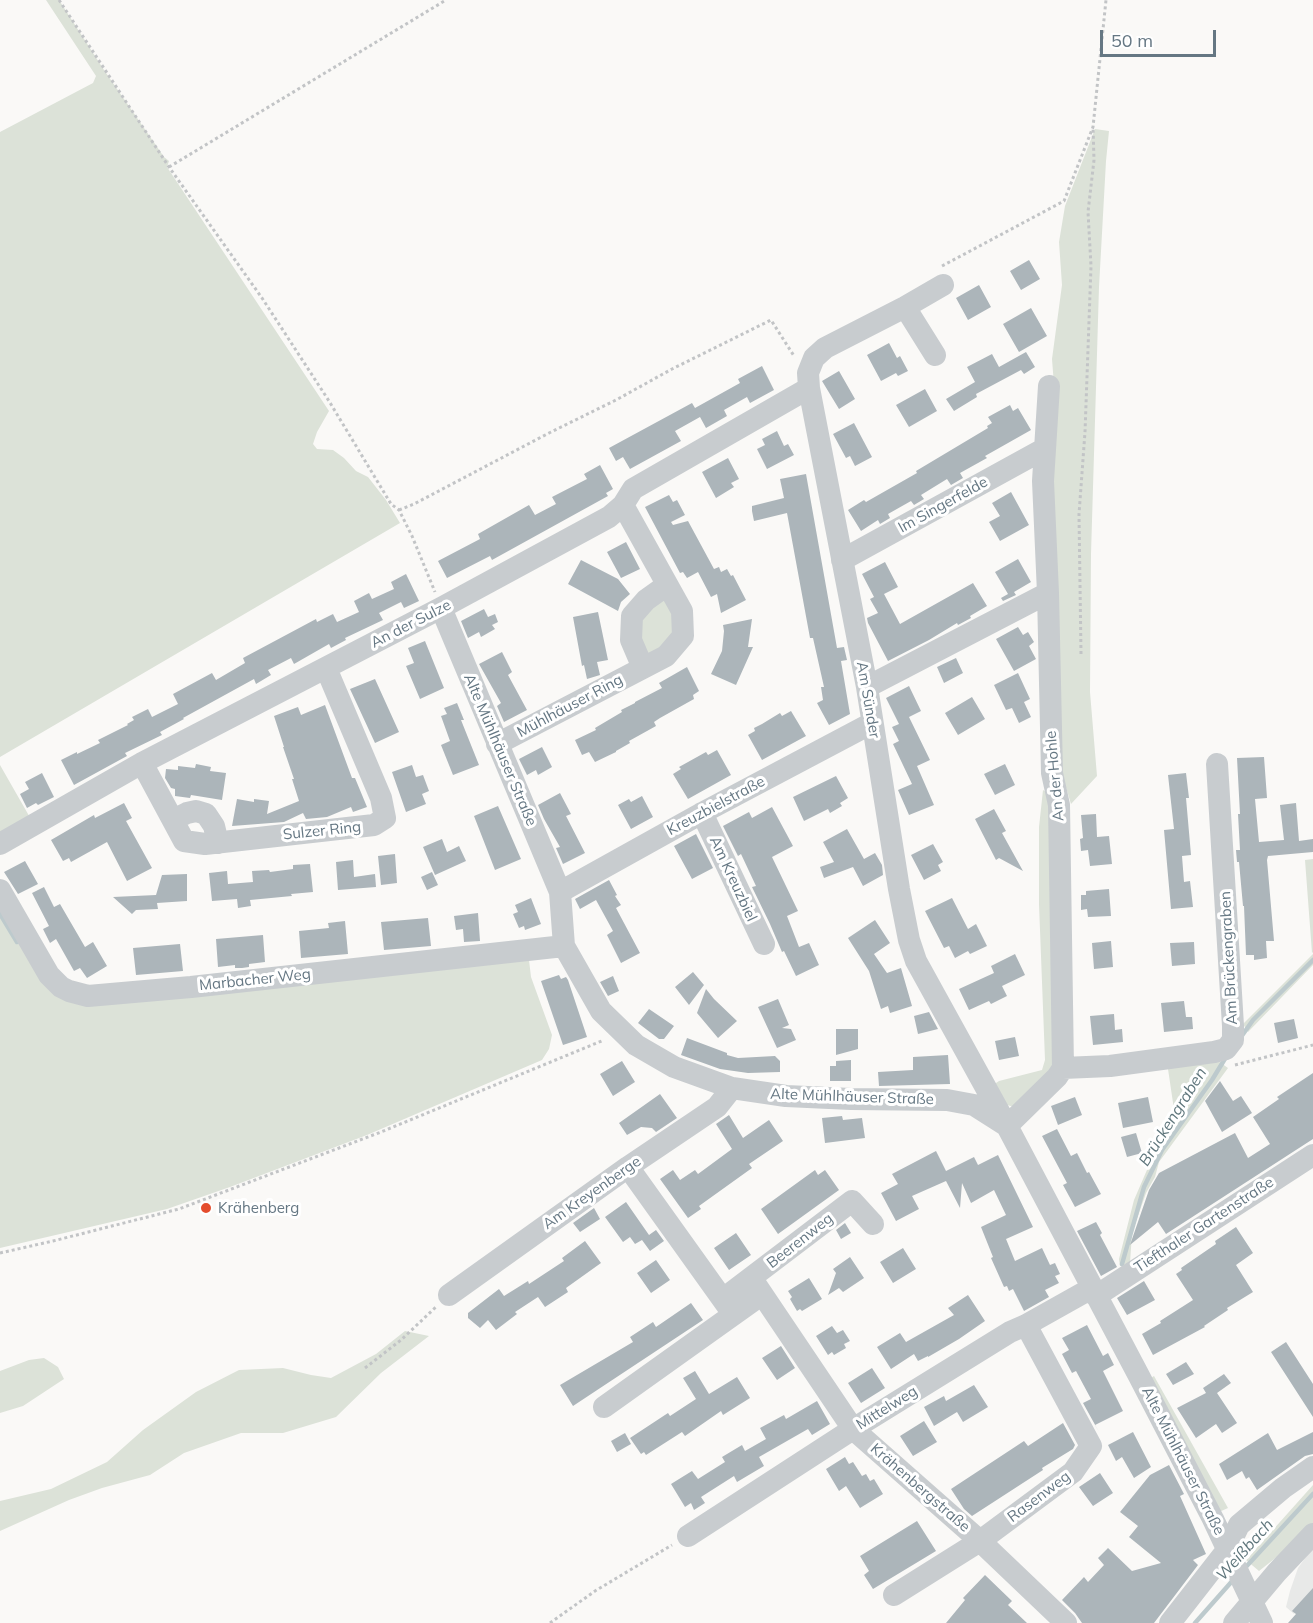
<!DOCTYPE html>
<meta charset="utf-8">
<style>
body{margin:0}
#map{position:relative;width:1313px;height:1623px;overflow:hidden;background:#faf9f7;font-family:Mulish,sans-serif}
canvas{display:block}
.scale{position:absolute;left:1100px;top:30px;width:116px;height:27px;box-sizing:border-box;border:3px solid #657783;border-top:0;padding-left:8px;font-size:18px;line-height:21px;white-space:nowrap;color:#657783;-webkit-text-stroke:4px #fff;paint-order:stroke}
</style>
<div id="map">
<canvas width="1313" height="1623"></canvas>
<div class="scale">50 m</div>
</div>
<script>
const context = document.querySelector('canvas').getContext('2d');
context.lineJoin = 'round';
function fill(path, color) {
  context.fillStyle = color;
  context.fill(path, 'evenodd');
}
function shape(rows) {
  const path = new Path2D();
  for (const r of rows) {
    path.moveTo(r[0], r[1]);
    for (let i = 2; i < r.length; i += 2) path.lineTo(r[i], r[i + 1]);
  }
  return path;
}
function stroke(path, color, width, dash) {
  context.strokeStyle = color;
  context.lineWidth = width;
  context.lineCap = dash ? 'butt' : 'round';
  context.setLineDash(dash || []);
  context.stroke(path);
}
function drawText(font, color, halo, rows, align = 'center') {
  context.font = font + ' Mulish,sans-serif';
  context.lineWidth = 6;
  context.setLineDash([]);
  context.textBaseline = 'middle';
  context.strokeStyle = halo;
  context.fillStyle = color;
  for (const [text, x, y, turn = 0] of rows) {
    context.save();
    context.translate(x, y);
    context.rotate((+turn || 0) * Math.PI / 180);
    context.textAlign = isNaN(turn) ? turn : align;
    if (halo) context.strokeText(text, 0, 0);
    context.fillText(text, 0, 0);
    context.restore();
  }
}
fill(shape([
 [1313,1547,1313,1622,1298,1610,1294,1614,1286,1607,1290,1591,1298,1568]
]), '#e8e9e8');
fill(shape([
 [46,0,59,0,104,70,164,157,169,161,167,167,329,411,317,432,313,444,317,449,333,450,344,458,356,471,368,477,386,500,400,523,0,757,0,132,93,83,96,76],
 [1095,129,1109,131,1106,161,1099,287,1091,554,1090,692,1097,776,1071,804,1061,771,1051,513,1054,385,1052,359,1062,285,1059,242,1065,206],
 [666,595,677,621,676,637,646,657,636,622],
 [0,765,32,821,0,839],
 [1043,790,1052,796,1060,1067,1014,1107,997,1102,993,1085,999,1081,1042,1070,1045,1060,1039,904,1039,827],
 [1313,859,1313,952,1312,953,1305,860],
 [0,902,65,995,529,960,531,977,552,1035,549,1049,542,1060,367,1135,230,1187,167,1209,0,1248],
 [1313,954,1313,965,1248,1032,1243,1024],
 [1211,1056,1228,1068,1159,1162,1155,1177,1146,1193,1132,1233,1130,1263,1126,1267,1120,1266,1119,1259,1134,1200,1153,1156,1176,1123,1168,1069],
 [405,1331,429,1336,381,1373,336,1417,283,1433,241,1433,184,1453,150,1475,102,1488,69,1500,0,1531,0,1501,51,1489,107,1462,143,1430,196,1392,239,1370,283,1368,311,1375,331,1378,376,1354],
 [44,1358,58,1367,64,1379,23,1406,0,1413,0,1371,29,1360],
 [1154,1376,1228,1508,1219,1512,1149,1379],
 [1313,1485,1313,1525,1302,1537,1259,1571,1246,1560]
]), '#dce2d8');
stroke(shape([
 [0,914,17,942],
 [1241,1037,1253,1020,1313,960],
 [1122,1264,1144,1187,1162,1150,1212,1080,1226,1057],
 [1244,1569,1313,1494],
 [1195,1623,1234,1579]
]), '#bdcacd', 4.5);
fill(shape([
 [1029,260,1040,279,1021,290,1010,271],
 [979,285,991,307,968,320,956,298],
 [1031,308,1047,336,1019,352,1003,324],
 [889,343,897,358,900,356,908,371,898,376,896,373,881,381,867,355],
 [1026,352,1035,367,1024,374,1021,370,976,394,977,397,954,411,946,399,975,382,967,367,992,354,999,367],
 [762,366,774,390,750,403,747,397,724,410,727,416,706,428,700,417,675,431,681,441,630,469,623,457,616,461,609,448,692,403,695,408,740,383,738,379],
 [839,371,855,399,839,409,822,381],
 [925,389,937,411,909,427,896,405],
 [1010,405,1013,411,1018,408,1031,430,985,456,987,458,960,473,963,478,951,485,947,479,921,495,924,499,914,505,911,501,888,514,890,518,880,524,878,520,861,531,848,510,864,500,866,502,917,473,916,471,988,428,987,426,992,423,988,417],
 [854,423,872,457,855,466,850,456,846,458,833,434],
 [777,431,784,446,788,444,794,455,767,469,757,449,765,445,762,439],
 [728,458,739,479,731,483,734,487,716,498,702,472],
 [600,465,613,489,606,493,608,496,492,560,490,556,447,578,438,561,480,539,478,534,529,505,535,515,556,504,552,497,587,479,584,474],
 [806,474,837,648,844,647,847,660,841,661,850,714,829,725,817,703,823,700,821,687,824,687,813,638,810,638,787,513,754,521,752,511,752,506,784,498,780,479],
 [1011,492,1029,525,1000,541,989,522,1000,516,992,503],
 [669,495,673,502,677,500,685,515,671,522,673,525,688,521,714,569,719,567,721,572,727,569,731,576,733,575,746,600,721,613,717,594,711,597,698,572,687,578,683,572,680,573,645,507],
 [626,542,640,569,621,578,607,552],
 [1018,559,1031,582,1014,592,1016,595,1003,601,1001,598,1008,594,995,572],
 [581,560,618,579,630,594,621,602,618,611,568,584],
 [885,562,898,587,884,594,900,624,973,583,987,606,970,616,971,618,958,625,957,623,929,640,888,661,868,623,867,618,878,613,870,599,874,597,862,574],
 [406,574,419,601,404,608,401,602,379,613,383,620,345,638,346,640,331,648,329,644,294,664,291,658,268,670,271,675,256,684,254,679,183,718,184,719,160,732,162,735,125,753,127,756,74,785,61,760,77,752,77,754,100,743,98,740,128,725,127,724,134,720,132,717,148,709,152,717,178,704,173,694,212,673,216,680,245,663,243,658,316,619,317,622,333,614,337,622,359,612,354,601,369,593,372,599,394,589,391,582],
 [484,609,488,617,495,614,498,622,492,625,495,629,481,637,479,632,468,638,461,621],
 [598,612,608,660,597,662,600,675,587,679,584,665,582,666,573,617],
 [752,619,748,647,753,647,736,685,711,674,722,651,724,631,723,625],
 [1018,627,1023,635,1028,632,1034,642,1029,646,1036,659,1014,671,996,639],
 [425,641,444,688,420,699,406,666,414,663,408,648],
 [502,652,512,672,508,675,527,710,504,722,497,706,501,703,479,664],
 [956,658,963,673,944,683,937,667],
 [687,667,699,691,693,695,694,699,660,718,654,722,656,726,629,741,630,743,616,751,616,752,595,762,589,752,582,755,575,740,596,730,595,728,622,712,621,710,635,703,635,702,662,688,659,683],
 [1018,673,1030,699,1024,702,1031,717,1019,723,1012,708,1006,710,994,685],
 [375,679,399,732,375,743,350,689],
 [909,686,921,711,909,717,930,760,917,766,934,805,909,815,898,790,912,784,893,744,899,741,892,727,899,724,886,698],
 [972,697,985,719,958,735,945,713],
 [457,703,464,720,461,720,479,765,453,775,441,745,450,741,441,716,447,714,444,708],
 [325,705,352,778,355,778,367,807,353,812,351,807,327,817,306,819,303,813,284,822,232,826,237,799,254,802,254,799,269,801,267,814,299,801,292,779,294,779,283,747,284,747,274,716,298,707,301,715],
 [791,711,806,736,762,760,748,735,755,731,754,728,762,724,780,713,782,716],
 [542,747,552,767,538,775,536,770,527,775,519,759],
 [717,750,731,775,688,799,673,774,681,769,679,767,706,752,708,755],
 [1264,757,1267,798,1255,799,1259,842,1284,840,1280,805,1296,803,1299,841,1313,839,1313,852,1268,856,1267,860,1274,941,1266,941,1267,958,1254,960,1254,955,1246,955,1244,906,1243,906,1239,862,1237,862,1236,850,1240,850,1238,814,1240,814,1237,758],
 [196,764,211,767,210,771,226,773,222,800,191,795,190,798,175,796,175,789,171,788,165,778,166,769,178,770,178,766,195,768],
 [1005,764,1015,785,995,795,984,774],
 [412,765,416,777,423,775,429,791,422,794,426,804,406,812,392,772],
 [42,773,54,797,38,805,36,803,27,808,20,794,29,789,25,782],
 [1186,773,1189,798,1186,798,1191,855,1182,856,1184,882,1190,881,1193,907,1171,909,1164,830,1174,829,1168,775],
 [836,776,848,798,840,803,842,806,830,813,828,809,804,821,793,797],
 [560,793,571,814,566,816,585,853,563,864,556,848,560,847,544,819,538,805],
 [642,796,653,817,631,829,618,805,629,799,631,802],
 [124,803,132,818,126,821,152,868,127,881,107,842,71,862,69,858,63,861,51,840,94,815,95,818],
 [498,806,521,859,495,870,474,816],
 [772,807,793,846,772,857,798,911,787,916,799,947,809,943,819,965,796,976,784,951,782,952,770,924,752,887,756,886,741,854,738,856,723,826,749,812,752,818],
 [994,809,1006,831,1002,833,1023,871,999,858,996,860,975,819],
 [1096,814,1097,837,1109,836,1112,864,1090,866,1088,850,1081,851,1080,839,1083,838,1081,815],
 [847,829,864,859,875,853,882,865,883,875,863,886,853,867,824,878,820,867,834,862,823,842],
 [696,834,713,868,692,879,674,846],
 [442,839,447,852,459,846,466,861,435,875,423,847],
 [933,844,943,862,938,865,941,871,924,880,911,855],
 [395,854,397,883,381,885,378,856],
 [353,860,354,877,375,874,376,887,338,890,336,862],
 [25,861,38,884,18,894,4,872],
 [310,864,313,892,291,894,292,896,250,900,251,906,238,908,237,899,212,901,209,873,227,871,228,884,253,882,252,871,269,870,270,872,293,869,293,865],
 [432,872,438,885,427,890,421,877],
 [187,874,187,901,157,903,158,909,136,910,132,914,113,897,156,895,162,875],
 [609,880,617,895,615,896,621,905,616,908,640,953,621,963,607,935,613,931,596,900,580,909,575,899],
 [44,887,54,907,60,904,85,947,93,942,107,966,87,978,80,968,74,971,56,939,50,943,43,929,49,926,32,893],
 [1109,889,1111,916,1088,917,1087,909,1081,910,1081,895,1086,895,1086,891],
 [531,898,541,924,525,930,524,926,519,928,513,914,518,912,515,905],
 [952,898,968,929,976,924,987,946,970,954,968,951,955,958,949,946,944,948,925,911],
 [478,913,480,941,464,942,463,929,456,930,454,916],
 [428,918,431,946,384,950,381,922],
 [875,920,890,943,874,954,887,973,901,968,912,1006,890,1013,888,1006,881,1009,869,971,848,938],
 [345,921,348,954,301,958,299,931,329,928,328,923],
 [263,935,265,962,249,964,249,967,242,968,235,968,235,965,218,967,216,939],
 [1111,941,1113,967,1094,969,1092,943],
 [1194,942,1195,964,1172,966,1170,943],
 [180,944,183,971,136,975,133,948],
 [1015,954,1025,975,1002,986,1007,996,991,1004,989,1001,969,1010,959,989,994,973,991,966],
 [693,972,704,985,689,1005,675,987],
 [559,975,561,979,566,977,568,980,587,1037,563,1045,541,981],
 [613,976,619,991,608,996,600,982],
 [706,989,714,999,737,1021,718,1038,697,1013],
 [778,999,789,1025,782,1028,791,1029,796,1040,777,1048,758,1007],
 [1184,1001,1186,1017,1192,1017,1193,1029,1164,1032,1161,1003],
 [649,1009,674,1026,664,1039,659,1039,638,1023],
 [929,1012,938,1029,918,1034,914,1016],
 [1114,1014,1115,1030,1122,1029,1123,1042,1093,1045,1090,1016],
 [1294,1019,1298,1038,1278,1043,1274,1023],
 [836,1029,858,1029,858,1049,836,1055],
 [1015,1037,1019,1056,999,1060,995,1041],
 [687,1038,727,1053,727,1055,738,1058,775,1056,780,1061,780,1072,748,1073,720,1069,681,1055],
 [948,1055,950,1084,879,1086,878,1072,913,1070,913,1057],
 [851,1060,851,1081,830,1081,830,1066,836,1066,836,1061],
 [622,1061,635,1082,613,1096,600,1074],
 [1313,1073,1313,1139,1166,1234,1158,1222,1130,1245,1149,1190,1159,1173,1235,1133,1248,1158,1270,1144,1253,1117,1279,1099,1277,1097],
 [1220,1081,1233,1101,1241,1096,1252,1113,1222,1132,1205,1101],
 [660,1094,677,1118,656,1132,652,1128,641,1127,627,1135,619,1123],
 [1075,1097,1082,1115,1058,1125,1051,1106],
 [1148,1097,1153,1122,1123,1128,1118,1103],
 [729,1115,743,1138,769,1120,783,1141,749,1164,752,1168,699,1206,701,1209,688,1218,660,1179,673,1170,680,1180,695,1170,698,1174,732,1149,716,1124],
 [842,1116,843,1120,862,1118,865,1138,825,1143,822,1118],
 [1057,1129,1071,1156,1077,1153,1087,1173,1089,1172,1101,1194,1075,1207,1063,1185,1067,1183,1042,1136],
 [1136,1133,1142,1153,1127,1157,1121,1137],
 [936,1151,946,1171,974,1157,978,1165,998,1155,1033,1227,1006,1239,1015,1261,1042,1248,1050,1265,1055,1263,1060,1274,1055,1276,1059,1283,1045,1290,1049,1297,1024,1311,1013,1289,1009,1291,1007,1286,1004,1287,991,1258,993,1257,981,1227,1006,1215,994,1190,971,1203,962,1183,960,1208,946,1181,912,1196,919,1209,896,1221,881,1193,898,1184,892,1174],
 [815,1170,818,1175,825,1170,839,1190,778,1234,761,1209],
 [626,1202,649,1235,656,1230,664,1241,650,1251,642,1240,635,1244,630,1237,623,1242,605,1217],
 [594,1208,600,1219,580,1232,573,1223],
 [1096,1222,1102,1233,1100,1235,1117,1267,1101,1276,1077,1231],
 [845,1223,851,1233,841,1239,836,1230],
 [1236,1227,1253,1253,1236,1265,1253,1292,1227,1308,1228,1310,1204,1326,1205,1327,1153,1355,1142,1334,1161,1323,1160,1321,1193,1300,1176,1274,1182,1270,1181,1268,1216,1244,1215,1241],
 [736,1233,751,1255,729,1270,714,1248],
 [585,1241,601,1263,566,1288,568,1292,545,1307,538,1297,515,1312,517,1314,496,1330,488,1320,480,1328,468,1318,468,1313,499,1289,504,1296,528,1281,529,1284,564,1261,562,1258],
 [903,1248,916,1269,893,1283,880,1262],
 [850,1257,864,1278,843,1292,839,1288,828,1295,836,1273,833,1269],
 [656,1260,670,1280,651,1293,637,1273],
 [809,1278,822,1299,802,1311,800,1309,797,1311,790,1299,792,1297,788,1291],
 [1144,1281,1155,1300,1127,1315,1117,1298],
 [968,1295,985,1321,959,1339,928,1357,928,1356,918,1361,914,1354,891,1369,877,1347,900,1333,906,1342,954,1315,948,1308],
 [691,1303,703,1320,573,1406,560,1385,633,1342,630,1337,653,1322,656,1327],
 [1087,1325,1103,1356,1108,1353,1114,1365,1103,1371,1123,1411,1095,1425,1099,1432,1083,1403,1091,1399,1076,1371,1072,1373,1062,1354,1069,1350,1062,1338],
 [832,1326,837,1333,843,1330,850,1341,844,1344,846,1348,834,1355,832,1352,828,1355,816,1336],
 [1286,1342,1313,1384,1313,1417,1271,1352],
 [781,1346,795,1368,777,1380,762,1358],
 [1186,1362,1194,1374,1173,1385,1166,1374],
 [872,1368,885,1388,861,1403,848,1383],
 [695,1371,709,1394,737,1377,750,1398,723,1415,721,1411,685,1436,682,1432,646,1455,644,1452,641,1454,630,1438,668,1413,670,1416,696,1399,683,1378],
 [1224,1374,1231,1383,1217,1393,1237,1423,1222,1433,1216,1424,1196,1438,1177,1408,1206,1393,1203,1388],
 [974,1385,988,1407,963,1422,957,1412,934,1426,924,1407,944,1396,946,1401],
 [817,1401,830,1424,812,1435,808,1429,759,1457,764,1466,737,1482,734,1476,701,1497,705,1503,694,1510,691,1503,685,1507,671,1484,692,1471,698,1479,725,1462,722,1457,742,1445,745,1451,766,1439,760,1428,784,1415,786,1419],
 [924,1421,937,1442,913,1456,900,1436],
 [1063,1423,1075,1445,1073,1449,1042,1468,1043,1470,972,1516,964,1509,951,1489,1024,1441,1028,1446],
 [1133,1432,1151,1467,1134,1478,1122,1457,1116,1461,1108,1445],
 [1313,1432,1313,1454,1305,1456,1257,1490,1249,1477,1246,1479,1242,1471,1227,1480,1219,1464,1268,1433,1277,1450],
 [625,1433,631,1444,617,1452,611,1441],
 [845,1457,849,1464,853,1462,862,1476,866,1474,870,1481,874,1479,883,1494,860,1508,846,1486,839,1491,826,1469],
 [1169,1465,1184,1494,1180,1496,1206,1554,1193,1560,1198,1565,1154,1623,1082,1623,1075,1613,1062,1600,1084,1577,1088,1582,1104,1565,1098,1558,1108,1548,1132,1571,1161,1563,1129,1537,1138,1526,1120,1512,1150,1475],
 [1100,1473,1113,1493,1093,1506,1079,1487],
 [917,1521,936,1551,873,1589,864,1575,869,1571,860,1556],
 [985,1575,1012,1601,1008,1605,1027,1623,946,1623,965,1600,963,1598],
 [1313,1588,1313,1623,1288,1623,1296,1614,1292,1611]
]), '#acb5ba');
stroke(shape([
 [59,0,169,167,262,298,329,401,391,504,399,510,412,536,435,592],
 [169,167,446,0],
 [942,266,1064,201,1093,127,1106,0],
 [399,510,414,504,549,433,616,400,672,369,771,320,794,356],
 [1081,654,1079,514,1085,432,1091,266,1088,212,1094,160,1093,127],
 [1235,1065,1313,1045],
 [0,1253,53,1241,179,1209,381,1132,604,1040],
 [365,1368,401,1340,437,1306],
 [550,1623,595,1591,672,1545]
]), '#c2c4c6', 3, [3, 3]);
stroke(shape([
 [943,285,905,307,825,348,814,358,808,373,809,388,867,687,899,889,909,940,916,961,1007,1126,1057,1077,1063,1068,1110,1066,1214,1052,1226,1049,1233,1040,1233,1026,1217,764],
 [905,307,935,355],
 [1049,386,1043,481,1048,593,1052,773,1059,805,1063,1068],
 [842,560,1044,449],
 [441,608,560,892,564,946,601,1011,636,1045,674,1067,732,1088,786,1096,851,1099,947,1100,974,1105,1007,1126,1139,1376,1213,1519,1262,1623],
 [643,668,631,640,632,616,646,600,667,585],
 [867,687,1048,593],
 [497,744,666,656,683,636,682,611,623,505],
 [142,763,184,841,205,844,374,825,385,818,381,798,326,668],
 [702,813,764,944],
 [173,820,187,813,196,811,206,814,214,826,218,843],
 [0,844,142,763,441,608,609,517,623,505,633,489,809,388],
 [0,890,49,975,61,987,69,991,88,996,191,987,564,946],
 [560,892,702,813,872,723],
 [628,1167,731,1311],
 [752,1279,853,1429,980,1541,1066,1623],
 [449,1295,628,1167,717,1107,732,1088],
 [1096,1296,1313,1155],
 [723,1299,852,1201,873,1224],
 [604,1407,761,1295],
 [688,1536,853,1429,1010,1332,1026,1325,1092,1288],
 [894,1595,980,1541,1073,1472,1091,1446,1026,1325],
 [1170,1623,1227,1550,1239,1525,1283,1488,1313,1467],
 [1234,1623,1277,1572,1313,1534]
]), '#c8cccf', 22);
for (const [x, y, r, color] of [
 [206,1208,6,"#e44d2d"]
]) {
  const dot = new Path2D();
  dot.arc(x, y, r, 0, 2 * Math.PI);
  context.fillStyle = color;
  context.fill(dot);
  stroke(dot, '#fff', 2);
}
drawText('15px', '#657783', '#fff', [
 ["Im Singerfelde",943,505,-29],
 ["An der Sulze",411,624,-27],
 ["Am Sünder",868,700,80],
 ["Mühlhäuser Ring",570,706,-28],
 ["Alte Mühlhäuser Straße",500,750,67],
 ["An der Hohle",1055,776,-95],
 ["Kreuzbielstraße",716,806,-28],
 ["Sulzer Ring",322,831,-6],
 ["Am Kreuzbiel",733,879,65],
 ["Am Brückengraben",1229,958,-93],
 ["Marbacher Weg",255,980,-6],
 ["Alte Mühlhäuser Straße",852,1097,2],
 ["Am Kreyenberge",592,1193,-35],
 ["Tiefthaler Gartenstraße",1204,1225,-33],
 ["Beerenweg",800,1241,-38],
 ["Mittelweg",887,1408,-32],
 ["Alte Mühlhäuser Straße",1183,1461,63],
 ["Krähenbergstraße",920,1488,41],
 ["Rasenweg",1039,1497,-37]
]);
drawText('15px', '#657783', '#fff', [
 ["Krähenberg",218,1208]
], 'left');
drawText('italic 16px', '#5f767c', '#fff', [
 ["Brückengraben",1173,1117,-58],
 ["Weißbach",1245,1550,-48]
]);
</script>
